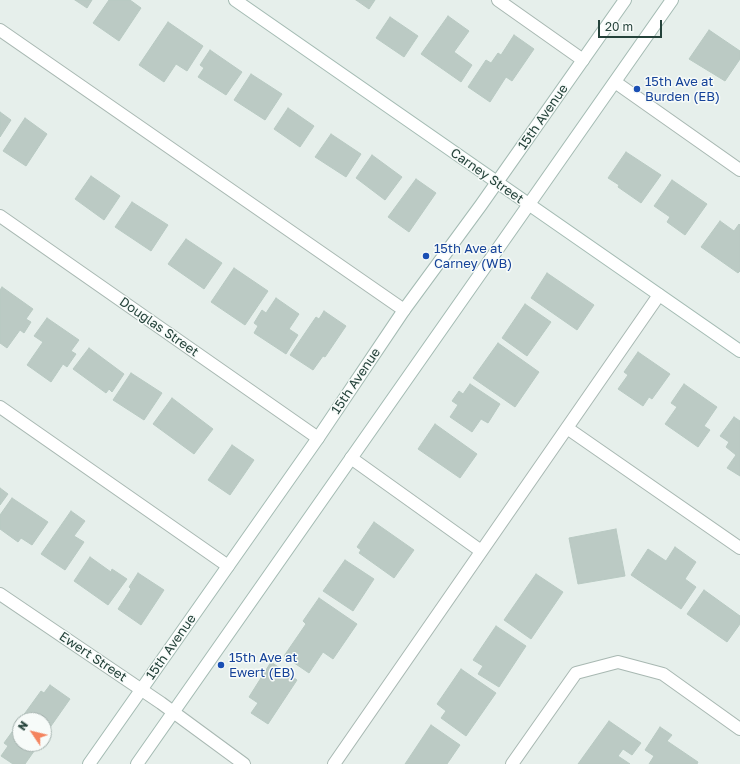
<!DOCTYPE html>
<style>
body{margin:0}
#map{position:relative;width:740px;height:764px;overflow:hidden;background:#e6efeb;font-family:"Golos Text",sans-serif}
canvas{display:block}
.north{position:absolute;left:12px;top:712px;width:40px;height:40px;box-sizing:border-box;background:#f7fbf9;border:1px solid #a3b1ad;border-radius:50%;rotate:305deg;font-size:11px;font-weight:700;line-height:16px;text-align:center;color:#24423a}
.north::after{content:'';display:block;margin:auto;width:14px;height:18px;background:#f4845f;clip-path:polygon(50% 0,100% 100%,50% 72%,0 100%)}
.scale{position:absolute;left:598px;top:20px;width:64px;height:18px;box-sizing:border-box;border:2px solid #24423a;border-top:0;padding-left:5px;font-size:12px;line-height:14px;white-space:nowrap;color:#24423a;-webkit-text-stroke:3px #f7fbf9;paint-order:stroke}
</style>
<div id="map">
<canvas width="740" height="764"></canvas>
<div class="north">N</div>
<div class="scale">20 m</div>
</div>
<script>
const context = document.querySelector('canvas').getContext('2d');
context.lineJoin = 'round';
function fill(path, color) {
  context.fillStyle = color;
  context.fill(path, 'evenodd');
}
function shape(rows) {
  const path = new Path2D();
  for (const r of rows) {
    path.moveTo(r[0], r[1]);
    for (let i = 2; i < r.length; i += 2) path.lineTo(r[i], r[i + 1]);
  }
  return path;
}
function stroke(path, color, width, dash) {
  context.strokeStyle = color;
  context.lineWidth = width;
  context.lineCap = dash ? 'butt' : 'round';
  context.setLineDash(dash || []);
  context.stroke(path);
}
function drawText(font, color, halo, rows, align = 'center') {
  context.font = font + ' "Golos Text",sans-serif';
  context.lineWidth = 3;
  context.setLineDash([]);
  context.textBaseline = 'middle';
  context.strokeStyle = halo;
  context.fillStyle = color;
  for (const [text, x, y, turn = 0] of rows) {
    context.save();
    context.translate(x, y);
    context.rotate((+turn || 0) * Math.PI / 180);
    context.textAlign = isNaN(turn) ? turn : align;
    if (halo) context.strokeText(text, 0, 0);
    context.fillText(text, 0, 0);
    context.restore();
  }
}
const building = shape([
 [75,0,92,0,87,8,75,0],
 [109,0,130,0,141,8,119,41,93,23,109,0],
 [356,0,375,0,369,9,356,0],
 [448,16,469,31,454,52,472,65,461,82,421,54,448,16],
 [390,17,418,36,404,57,376,38,390,17],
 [168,22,203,46,187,71,176,64,164,82,139,65,168,22],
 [709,30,740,51,740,59,725,81,689,59,709,30],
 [514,35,534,49,512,81,506,77,490,102,468,87,486,60,491,63,498,53,501,55,514,35],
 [210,50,242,72,226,95,198,77,204,68,200,65,210,50],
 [251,74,282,94,265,120,234,100,251,74],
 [288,108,314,126,300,147,274,129,288,108],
 [0,112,11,120,0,137,0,112],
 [25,118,47,134,26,166,3,151,25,118],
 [331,134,361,154,346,177,315,157,331,134],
 [626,152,661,175,641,203,618,187,619,185,608,178,626,152],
 [372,155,402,177,385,200,356,178,372,155],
 [91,176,120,196,104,220,75,199,91,176],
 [416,179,436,193,409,232,388,217,416,179],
 [672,180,707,204,685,235,667,222,670,217,654,206,672,180],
 [132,202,168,225,151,251,115,227,132,202],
 [720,221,734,231,739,224,740,225,740,271,738,273,701,247,720,221],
 [186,239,222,263,204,289,168,264,186,239],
 [234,268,268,291,245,325,211,302,234,268],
 [547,273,594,305,577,330,531,298,547,273],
 [2,287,33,309,26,319,31,322,24,333,20,330,7,348,0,343,0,290,2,287],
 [276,298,299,314,289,329,298,335,286,354,254,333,258,326,254,323,262,310,266,313,276,298],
 [525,304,551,322,527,356,502,338,525,304],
 [324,311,346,326,325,357,323,356,313,370,290,355,316,317,319,319,324,311],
 [47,318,79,340,71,351,76,354,67,367,63,364,51,382,27,365,43,342,34,336,47,318],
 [498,343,539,372,515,407,473,378,498,343],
 [89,348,124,374,112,392,109,389,106,393,73,369,89,348],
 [638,352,670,374,652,399,649,397,643,406,618,389,628,375,624,372,638,352],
 [131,373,162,393,144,420,113,400,131,373],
 [470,384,500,404,488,423,481,419,472,432,450,417,458,405,452,401,459,391,463,394,470,384],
 [684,384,717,407,704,426,710,430,698,447,665,424,677,407,671,403,684,384],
 [172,398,213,429,194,454,153,424,172,398],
 [734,417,740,421,740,476,727,468,736,455,726,447,729,442,720,436,734,417],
 [435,424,477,454,460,478,418,449,435,424],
 [232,445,254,460,230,495,208,480,232,445],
 [0,488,8,494,0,505,0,488],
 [12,498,48,522,32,545,21,538,18,542,0,529,0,515,12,498],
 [71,511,85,521,74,536,84,542,65,570,41,554,71,511],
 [374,522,414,550,394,578,359,553,361,550,357,547,374,522],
 [616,529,625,576,578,584,569,538,616,529],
 [675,547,696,562,685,579,696,587,681,609,631,575,648,549,666,561,675,547],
 [90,557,111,572,112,569,127,579,108,605,74,581,90,557],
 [345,560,374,579,353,611,323,591,345,560],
 [138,573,164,590,141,625,118,609,131,589,129,587,138,573],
 [536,574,563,592,531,639,504,620,536,574],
 [704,590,740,616,740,624,727,642,687,614,704,590],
 [319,598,357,624,333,659,323,652,309,673,284,656,306,624,303,621,319,598],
 [496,626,526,646,499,687,478,674,483,666,473,660,496,626],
 [271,662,297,680,268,724,251,713,258,703,249,697,271,662],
 [461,669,496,693,466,736,441,718,446,711,437,704,461,669],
 [50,685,70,699,44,736,44,720,20,720,41,691,44,693,50,685],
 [20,721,20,744,39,744,25,764,13,764,1,756,8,746,4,743,20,721],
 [609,721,641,743,632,755,623,749,618,756,630,764,578,764,609,721],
 [431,725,460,745,447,764,405,764,431,725],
 [660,727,672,735,667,741,698,762,697,764,649,764,654,756,645,750,660,727]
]);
fill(building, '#bbcac4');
stroke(building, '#b8c9c2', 1);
const lane = shape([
 [498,0,583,60],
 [0,30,404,310],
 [615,82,740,170],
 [0,407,228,566],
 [567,428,740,548],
 [351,458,481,551],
 [334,764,659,295]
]);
const street = shape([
 [0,216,318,438],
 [0,594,161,703,244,764],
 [512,764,576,673,618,662,663,674,740,729]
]);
const secondary = shape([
 [235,0,740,351],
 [89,764,318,438,404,310,481,205,625,0],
 [137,764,672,0]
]);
stroke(lane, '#a8b8b2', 14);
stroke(street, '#a8b8b2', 14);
stroke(secondary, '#a4bbb3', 14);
stroke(lane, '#fff', 12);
stroke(street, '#fff', 12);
stroke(secondary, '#fff', 12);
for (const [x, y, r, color] of [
 [637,89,4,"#1a4fb4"],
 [426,256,4,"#1a4fb4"],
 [221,665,4,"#1a4fb4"]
]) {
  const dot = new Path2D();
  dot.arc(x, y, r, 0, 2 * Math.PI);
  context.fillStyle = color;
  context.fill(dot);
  stroke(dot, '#f7fbf9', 1.5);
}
drawText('13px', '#164399', '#f7fbf9', [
 ["15th Ave at",645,82],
 ["Burden (EB)",645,97],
 ["15th Ave at",434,249],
 ["Carney (WB)",434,264],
 ["15th Ave at",229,658],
 ["Ewert (EB)",229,673]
], 'left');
drawText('13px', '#24423a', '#f7fbf9', [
 ["15th Avenue",543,117,-55],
 ["Carney Street",487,176,35],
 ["Douglas Street",159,327,35],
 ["15th Avenue",356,381,-56],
 ["15th Avenue",171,647,-55],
 ["Ewert Street",93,657,34]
]);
</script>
